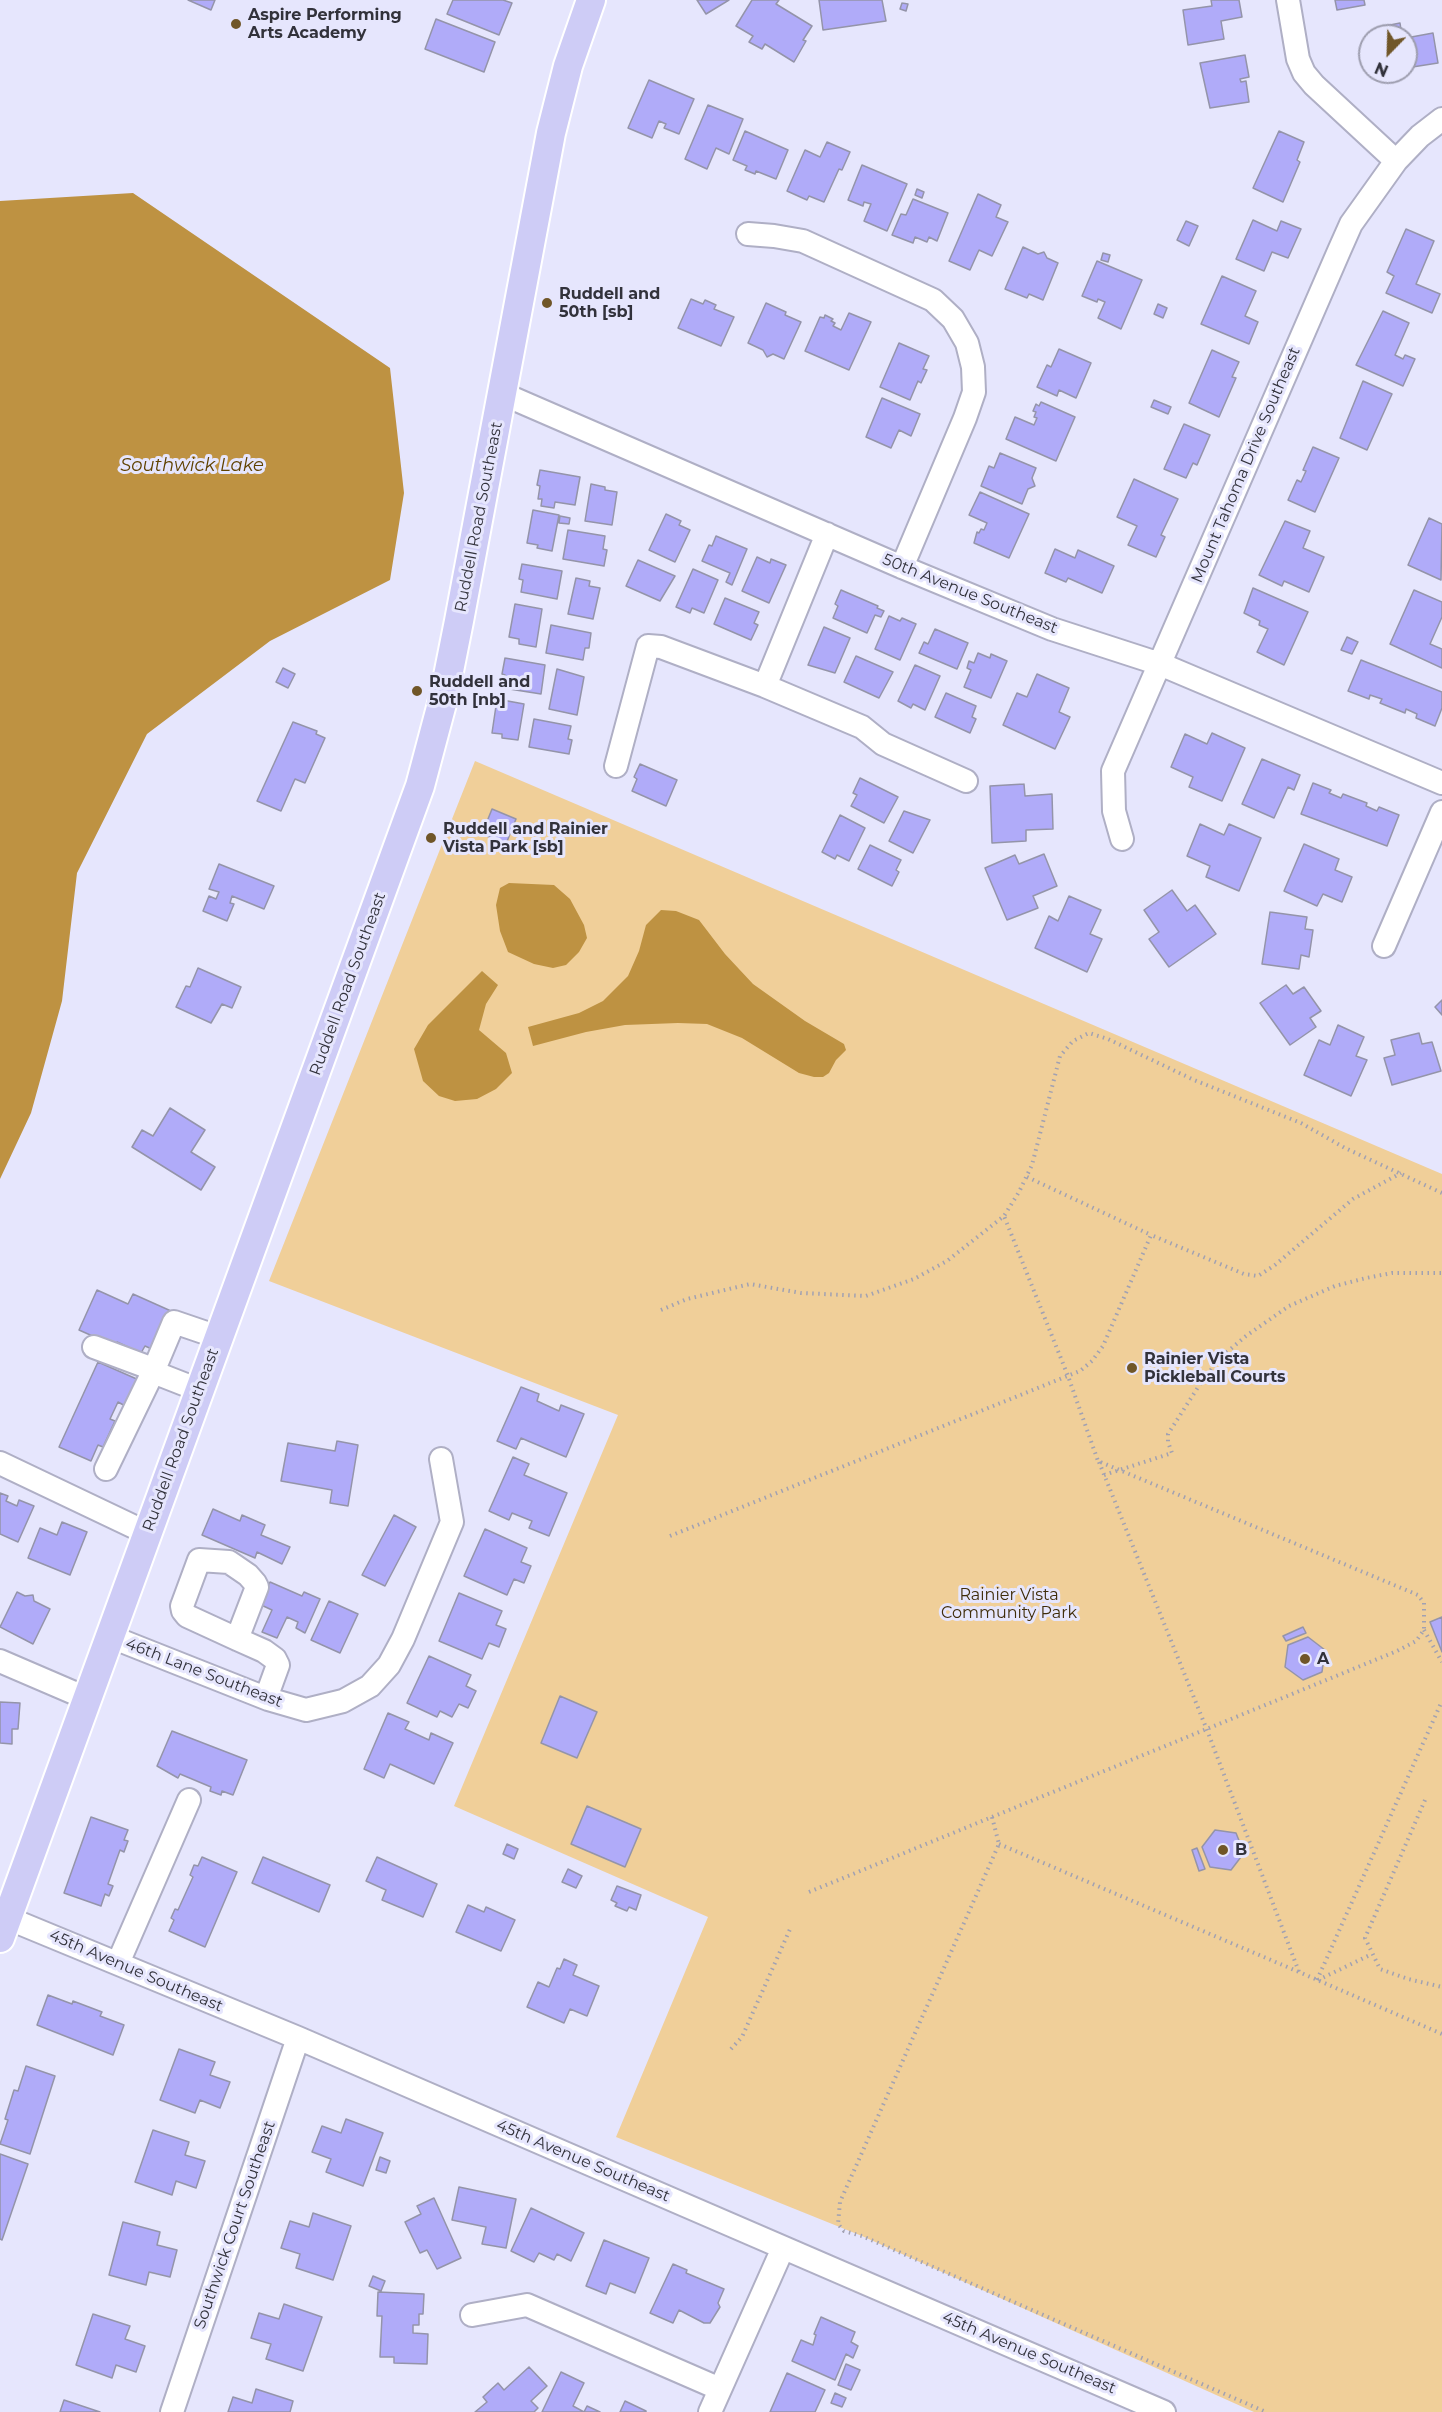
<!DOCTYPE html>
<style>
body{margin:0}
#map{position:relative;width:1442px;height:2412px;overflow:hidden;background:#e6e6fd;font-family:Montserrat,sans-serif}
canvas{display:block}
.north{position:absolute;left:1358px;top:24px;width:60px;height:60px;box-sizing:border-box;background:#e6e6fd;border:2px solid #9e9eaf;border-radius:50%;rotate:203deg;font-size:16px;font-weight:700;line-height:24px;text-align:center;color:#32323b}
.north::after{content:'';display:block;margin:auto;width:21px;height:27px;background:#705628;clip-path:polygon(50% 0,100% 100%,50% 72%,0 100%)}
</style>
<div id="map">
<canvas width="1442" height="2412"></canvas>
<div class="north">N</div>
</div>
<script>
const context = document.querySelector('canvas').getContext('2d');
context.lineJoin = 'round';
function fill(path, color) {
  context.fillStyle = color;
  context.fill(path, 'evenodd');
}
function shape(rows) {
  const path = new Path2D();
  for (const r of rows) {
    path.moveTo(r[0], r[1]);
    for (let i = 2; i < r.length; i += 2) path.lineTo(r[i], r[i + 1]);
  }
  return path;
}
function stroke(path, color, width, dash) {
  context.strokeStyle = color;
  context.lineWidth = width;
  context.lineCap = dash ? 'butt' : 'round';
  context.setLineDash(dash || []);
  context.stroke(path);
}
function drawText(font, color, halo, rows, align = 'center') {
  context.font = font + ' Montserrat,sans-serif';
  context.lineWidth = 6;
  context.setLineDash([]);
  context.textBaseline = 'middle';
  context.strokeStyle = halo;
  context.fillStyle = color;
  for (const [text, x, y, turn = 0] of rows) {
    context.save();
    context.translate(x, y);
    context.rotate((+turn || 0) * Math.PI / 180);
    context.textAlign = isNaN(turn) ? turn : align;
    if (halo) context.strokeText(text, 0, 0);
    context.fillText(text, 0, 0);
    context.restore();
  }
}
fill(shape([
 [475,761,1442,1174,1442,2412,1254,2412,862,2236,616,2137,708,1917,454,1806,618,1415,269,1281]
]), '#f0cf99');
fill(shape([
 [133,193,390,368,404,493,390,580,270,641,147,734,77,873,62,1001,31,1113,0,1179,0,201],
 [509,883,554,885,570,899,584,925,587,938,579,952,566,965,553,968,534,964,508,952,500,931,496,905,500,888],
 [661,910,676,911,699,920,725,954,753,984,805,1021,844,1044,846,1050,836,1060,829,1073,823,1077,814,1077,799,1073,742,1038,707,1024,678,1023,625,1025,586,1032,533,1046,528,1027,579,1013,603,1001,628,976,639,951,646,925],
 [482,971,498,985,486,1004,479,1030,506,1053,512,1073,496,1089,477,1099,455,1101,439,1096,423,1081,414,1049,428,1025]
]), '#be9242');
const building = shape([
 [188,0,215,0,211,10,188,0],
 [453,0,503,0,512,3,499,35,447,14,453,0],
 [697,0,729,0,706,14,697,0],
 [752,0,779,0,776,4,812,26,803,40,806,41,794,62,765,44,762,49,749,42,753,36,736,26,752,0],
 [819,0,882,0,886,21,823,30,819,0],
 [1211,0,1239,0,1242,17,1221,21,1224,39,1188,45,1183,10,1212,6,1211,0],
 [1335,0,1364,0,1365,5,1337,10,1335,0],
 [902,3,908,4,906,11,900,9,902,3],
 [436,19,495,42,484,72,425,49,436,19],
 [1400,23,1402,36,1387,36,1385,26,1400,23],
 [1433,33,1438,63,1406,68,1406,38,1433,33],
 [1370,45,1370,69,1369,69,1365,46,1370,45],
 [1245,55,1249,77,1240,79,1241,82,1246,81,1249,102,1210,108,1200,63,1245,55],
 [649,80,694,99,679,134,664,128,666,124,659,121,652,138,628,128,649,80],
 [708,105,743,119,729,154,716,148,707,169,685,159,708,105],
 [745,131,788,150,776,179,756,171,755,174,745,170,747,166,733,160,745,131],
 [1279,131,1304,142,1297,160,1300,162,1283,202,1253,188,1279,131],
 [827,142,850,152,842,170,839,169,824,202,809,196,807,200,787,191,805,150,820,157,827,142],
 [862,165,907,184,887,231,864,221,871,204,864,202,863,206,848,200,862,165],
 [917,189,924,192,922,198,915,195,917,189],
 [978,194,1001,205,996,217,1008,222,992,256,979,250,970,270,949,261,978,194],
 [913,199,948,213,937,241,929,237,927,242,915,237,913,243,892,235,901,214,906,215,913,199],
 [1253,220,1277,231,1281,221,1301,229,1288,258,1272,252,1264,271,1236,259,1253,220],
 [1186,221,1198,226,1189,246,1177,240,1186,221],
 [1406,229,1434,241,1416,284,1440,294,1432,313,1386,293,1394,276,1387,272,1406,229],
 [1023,247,1038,254,1044,252,1047,258,1058,263,1043,300,1029,294,1027,298,1005,289,1023,247],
 [1103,253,1110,255,1108,262,1101,260,1103,253],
 [1097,261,1142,280,1121,329,1098,318,1105,302,1098,299,1097,302,1082,296,1097,261],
 [1222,276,1256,291,1245,316,1258,322,1249,344,1201,324,1222,276],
 [691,299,703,304,705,300,716,305,714,309,734,317,721,346,678,328,691,299],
 [766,303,786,312,785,315,801,322,784,359,773,354,767,357,763,350,748,343,766,303],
 [1158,304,1167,308,1163,318,1154,314,1158,304],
 [1383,311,1409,323,1395,355,1403,359,1405,355,1415,359,1403,386,1356,365,1383,311],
 [849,313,871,322,849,370,805,351,820,317,824,318,825,315,833,319,831,321,835,323,833,326,841,330,849,313],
 [899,343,929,356,923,369,927,370,921,383,918,381,910,400,880,387,899,343],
 [1059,349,1091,363,1076,398,1059,390,1057,396,1037,387,1047,365,1051,367,1059,349],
 [1212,350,1239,362,1232,377,1236,378,1219,417,1189,403,1212,350],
 [1363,381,1392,394,1367,450,1340,438,1363,381],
 [882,398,920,414,911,436,899,430,891,448,866,437,882,398],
 [1154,400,1171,407,1168,414,1151,407,1154,400],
 [1041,402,1075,417,1056,461,1006,439,1015,417,1034,425,1037,418,1034,417,1036,412,1033,411,1036,404,1039,406,1041,402],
 [1184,424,1210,435,1197,465,1193,463,1186,478,1164,469,1184,424],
 [1313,447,1339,458,1315,512,1288,500,1297,480,1301,482,1306,471,1303,470,1313,447],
 [1000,453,1036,468,1032,478,1035,486,1028,489,1022,504,981,486,989,466,994,468,1000,453],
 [540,470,580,477,575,505,555,502,554,508,541,506,542,499,538,499,540,486,537,485,540,470],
 [1134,479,1178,499,1161,535,1165,537,1156,557,1128,545,1137,526,1117,517,1134,479],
 [591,484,605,487,605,490,617,492,612,525,585,521,591,484],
 [980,492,1029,514,1009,558,974,543,977,532,979,533,981,529,984,530,987,523,969,515,980,492],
 [533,510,559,515,552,551,537,548,538,545,527,543,533,510],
 [666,514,681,521,679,525,690,530,675,562,649,550,666,514],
 [560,516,570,518,569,524,559,523,560,516],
 [1429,518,1442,524,1441,580,1408,565,1429,518],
 [1285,521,1310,531,1303,548,1324,557,1309,592,1284,581,1282,586,1259,575,1285,521],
 [568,530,605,536,603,549,607,550,604,566,563,559,568,530],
 [716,536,747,549,732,585,726,582,730,573,702,561,709,545,712,546,716,536],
 [1055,549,1075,558,1078,550,1114,566,1102,593,1068,578,1066,582,1045,573,1055,549],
 [757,557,770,563,771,559,786,565,769,603,742,591,757,557],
 [638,560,675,576,660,601,626,586,638,560],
 [522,564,562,571,557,599,521,592,523,580,519,579,522,564],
 [693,569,718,580,704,613,692,608,690,613,676,607,693,569],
 [576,578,590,581,589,586,600,588,593,619,568,614,576,578],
 [1253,588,1308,612,1284,665,1257,652,1268,629,1259,625,1260,621,1244,613,1253,588],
 [841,590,878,606,877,608,884,611,881,617,875,615,867,633,833,618,838,606,835,604,841,590],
 [1414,590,1442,602,1442,617,1430,644,1442,649,1442,668,1390,644,1414,590],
 [725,598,759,612,754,623,758,625,751,640,714,624,725,598],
 [515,604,542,609,536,647,519,644,519,639,509,637,515,604],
 [889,616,900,621,902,618,916,624,900,660,875,649,889,616],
 [551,625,591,633,589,648,585,648,583,660,546,653,551,625],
 [824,627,850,638,835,673,808,665,824,627],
 [935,629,968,643,957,669,919,653,924,642,928,644,935,629],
 [1347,637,1358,642,1352,654,1341,650,1347,637],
 [978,653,990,658,991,654,1007,661,991,698,964,687,971,670,967,668,969,661,974,663,978,653],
 [856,656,893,672,879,698,844,682,856,656],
 [505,658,545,665,541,694,503,688,505,675,502,674,505,658],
 [1361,660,1442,692,1442,708,1435,726,1416,718,1417,714,1406,709,1405,713,1380,703,1382,699,1370,695,1369,699,1348,691,1361,660],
 [915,665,940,676,925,710,913,704,911,708,898,701,915,665],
 [283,668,295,674,288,688,276,682,283,668],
 [557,669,584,677,577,715,549,709,557,669],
 [1037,674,1069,688,1059,712,1070,717,1055,749,1003,725,1017,693,1027,697,1037,674],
 [946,693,976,706,972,717,976,719,970,733,935,717,946,693],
 [497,699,524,704,518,740,502,738,502,734,492,733,497,699],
 [534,719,571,726,568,739,572,740,569,754,529,747,534,719],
 [293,722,317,731,316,734,325,738,305,783,295,779,281,811,257,801,293,722],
 [1212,733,1245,748,1222,801,1189,787,1193,777,1171,767,1185,734,1207,744,1212,733],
 [1262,759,1300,775,1294,790,1288,787,1274,818,1242,804,1262,759],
 [640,764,677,780,666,806,632,791,637,779,634,777,640,764],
 [860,778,898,797,884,823,851,806,857,795,853,793,860,778],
 [1313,783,1331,790,1329,793,1341,798,1343,794,1367,803,1366,806,1377,811,1379,807,1399,815,1387,846,1301,814,1313,783],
 [1024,784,1025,796,1052,794,1053,829,1026,830,1026,841,992,843,990,786,1024,784],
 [492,809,516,819,506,844,482,834,492,809],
 [904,811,930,820,913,853,889,841,904,811],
 [840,815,865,828,849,861,837,855,835,859,822,852,840,815],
 [1200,824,1224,835,1229,824,1261,838,1239,891,1206,877,1210,866,1187,856,1200,824],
 [1304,844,1339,859,1335,870,1352,877,1342,902,1323,894,1317,906,1284,891,1304,844],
 [870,845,901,860,896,870,899,872,892,886,858,869,870,845],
 [1044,854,1057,886,1033,896,1038,908,1007,920,985,868,1015,855,1019,864,1044,854],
 [219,864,274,886,264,909,232,896,230,903,234,904,227,921,203,911,209,896,216,899,219,892,209,889,219,864],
 [1172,890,1187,911,1195,905,1216,934,1169,967,1149,939,1159,932,1144,910,1172,890],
 [1069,896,1101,910,1090,934,1102,939,1087,972,1035,948,1049,916,1058,921,1069,896],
 [1270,912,1307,917,1305,929,1313,930,1309,957,1301,955,1299,969,1262,964,1270,912],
 [198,968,241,987,232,1008,222,1004,211,1023,176,1007,186,986,190,987,198,968],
 [1286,985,1293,994,1304,987,1321,1011,1310,1018,1316,1027,1290,1045,1260,1003,1286,985],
 [1442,1000,1442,1015,1435,1007,1442,1000],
 [1338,1025,1364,1037,1356,1056,1367,1060,1351,1096,1304,1075,1319,1040,1330,1045,1338,1025],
 [1419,1033,1422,1044,1432,1042,1441,1071,1392,1085,1384,1058,1395,1055,1391,1040,1419,1033],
 [170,1108,205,1130,191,1152,215,1167,201,1190,132,1147,142,1130,153,1136,170,1108],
 [97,1290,128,1304,133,1294,171,1311,154,1350,145,1346,141,1353,117,1342,115,1346,79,1330,97,1290],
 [98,1362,139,1380,127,1407,118,1402,110,1419,115,1421,103,1447,98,1445,91,1461,59,1447,98,1362],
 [521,1387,539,1394,537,1401,559,1411,561,1405,584,1414,566,1457,521,1438,516,1449,497,1441,521,1387],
 [337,1441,358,1445,348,1506,330,1503,332,1490,281,1481,288,1443,335,1451,337,1441],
 [513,1457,529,1464,524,1475,567,1493,549,1536,529,1528,532,1521,512,1513,509,1520,489,1511,513,1457],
 [0,1493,8,1496,6,1501,17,1506,19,1500,34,1506,18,1542,0,1534,0,1493],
 [213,1509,240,1521,242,1515,265,1525,261,1535,290,1547,282,1564,257,1552,255,1558,202,1535,213,1509],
 [394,1515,416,1527,385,1586,362,1575,394,1515],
 [62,1522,87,1532,70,1575,28,1558,40,1528,57,1535,62,1522],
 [485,1529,527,1548,521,1562,531,1566,524,1583,514,1579,507,1595,464,1576,485,1529],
 [270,1582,302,1596,304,1592,320,1599,305,1633,296,1628,298,1622,287,1617,277,1638,262,1632,272,1610,259,1604,270,1582],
 [17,1592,25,1596,33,1595,34,1601,50,1609,33,1644,0,1627,17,1592],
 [459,1593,502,1611,496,1625,506,1629,499,1647,489,1643,482,1659,439,1641,459,1593],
 [329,1601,358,1614,340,1653,311,1640,329,1601],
 [1442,1617,1442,1652,1430,1622,1442,1617],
 [1303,1627,1306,1633,1286,1641,1283,1636,1303,1627],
 [1308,1637,1325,1650,1322,1672,1303,1680,1285,1667,1288,1645,1308,1637],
 [429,1656,471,1675,466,1686,476,1691,468,1708,459,1704,452,1717,440,1711,437,1717,407,1703,429,1656],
 [560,1696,597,1712,577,1758,541,1743,560,1696],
 [0,1702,20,1703,18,1729,12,1729,12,1744,0,1743,0,1702],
 [388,1713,409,1722,405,1729,429,1740,431,1733,453,1743,434,1784,390,1764,384,1778,364,1769,388,1713],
 [172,1731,247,1760,233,1795,222,1791,221,1795,210,1791,211,1787,180,1774,178,1778,157,1766,172,1731],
 [587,1806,641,1829,625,1867,571,1844,587,1806],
 [91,1817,128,1830,124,1840,128,1841,124,1852,120,1850,108,1884,113,1886,109,1896,105,1894,101,1906,64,1893,91,1817],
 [1215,1830,1236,1833,1244,1853,1231,1870,1210,1867,1202,1847,1215,1830],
 [507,1844,518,1849,514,1859,503,1854,507,1844],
 [1197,1848,1205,1869,1199,1871,1192,1850,1197,1848],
 [202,1857,237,1872,205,1947,169,1931,174,1920,171,1918,175,1909,178,1910,193,1877,190,1875,194,1865,198,1866,202,1857],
 [263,1857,330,1885,319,1912,252,1883,263,1857],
 [377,1857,437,1884,423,1917,382,1900,386,1890,366,1881,377,1857],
 [568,1869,582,1876,576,1888,562,1882,568,1869],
 [617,1886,641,1895,636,1910,629,1907,627,1911,615,1906,617,1903,611,1900,617,1886],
 [468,1905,484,1912,486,1907,515,1920,501,1951,456,1932,468,1905],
 [564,1959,577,1965,573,1975,599,1986,587,2016,570,2009,564,2023,527,2007,538,1982,549,1987,557,1968,560,1969,564,1959],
 [48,1995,72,2004,73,2001,102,2012,100,2016,124,2025,113,2055,37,2025,48,1995],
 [179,2049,215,2062,210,2075,230,2082,220,2108,200,2100,195,2113,160,2100,179,2049],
 [26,2066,55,2076,30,2154,0,2144,8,2120,5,2119,14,2090,18,2091,26,2066],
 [346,2119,383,2133,363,2186,326,2172,331,2159,312,2152,322,2126,341,2133,346,2119],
 [153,2130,189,2142,185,2155,205,2161,196,2188,176,2181,172,2195,135,2182,153,2130],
 [0,2154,28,2164,2,2240,0,2239,0,2154],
 [380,2157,390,2161,386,2173,376,2170,380,2157],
 [459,2187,516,2199,506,2248,482,2244,486,2227,452,2220,459,2187],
 [434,2198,461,2258,437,2269,427,2250,420,2253,405,2222,421,2214,417,2206,434,2198],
 [531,2208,584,2233,571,2261,557,2254,554,2260,539,2253,534,2262,511,2251,531,2208],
 [313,2213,351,2226,333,2280,296,2268,300,2254,281,2248,290,2221,309,2227,313,2213],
 [123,2222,160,2232,157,2245,177,2250,170,2277,149,2272,146,2285,109,2275,123,2222],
 [604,2240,649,2258,635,2293,610,2283,606,2294,586,2286,604,2240],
 [673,2264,687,2270,686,2273,724,2289,718,2303,720,2307,710,2323,704,2323,679,2310,673,2323,650,2313,673,2264],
 [373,2276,385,2281,381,2291,369,2286,373,2276],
 [378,2292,424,2294,423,2314,419,2314,419,2325,413,2325,413,2333,428,2334,427,2364,394,2363,394,2357,380,2357,382,2316,377,2316,378,2292],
 [284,2304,322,2317,303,2371,266,2359,271,2344,251,2338,259,2313,279,2319,284,2304],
 [93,2314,130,2326,125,2339,145,2346,136,2372,116,2365,112,2378,76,2365,93,2314],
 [821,2317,855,2332,851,2342,858,2346,853,2358,846,2354,835,2380,792,2361,801,2340,813,2345,816,2335,814,2334,821,2317],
 [846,2364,860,2370,851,2390,838,2385,846,2364],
 [529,2367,547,2386,531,2401,538,2408,534,2412,475,2412,487,2402,483,2397,498,2383,504,2390,529,2367],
 [561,2372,584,2383,573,2406,584,2412,587,2406,600,2412,542,2412,561,2372],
 [787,2373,825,2390,815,2412,770,2412,787,2373],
 [256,2389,293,2401,290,2412,228,2412,233,2397,252,2403,256,2389],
 [835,2393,846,2398,842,2407,831,2403,835,2393],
 [64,2400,100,2412,60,2412,64,2400],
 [625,2401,646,2411,646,2412,620,2412,625,2401]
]);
fill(building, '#b0abf9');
stroke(building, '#9494a9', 1.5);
const minor = shape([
 [1288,0,1298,59,1304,73,1314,85,1396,161],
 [748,234,774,236,803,241,933,300,953,319,967,343,973,367,974,392,965,418,902,567],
 [503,394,902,567,1052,629,1160,664,1442,783],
 [765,686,827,534],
 [616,766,648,646,661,647,765,686,862,727,883,744,966,781],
 [1122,839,1114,811,1113,771,1339,251,1351,224,1396,161,1420,136,1442,119],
 [1384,946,1442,812],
 [94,1347,145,1366,153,1372,174,1322,218,1337],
 [0,1463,147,1533],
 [106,1469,153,1372,199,1390],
 [109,1636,268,1699,306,1710,343,1701,370,1686,389,1665,403,1639,452,1522,441,1459],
 [237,1639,257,1587,255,1583,248,1575,229,1562,199,1560,182,1606,183,1611,187,1616,237,1639,264,1651,275,1659,278,1665,266,1698],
 [0,1661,86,1698],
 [0,1915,298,2038,1164,2412],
 [118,1963,189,1800],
 [472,2315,527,2305,720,2389],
 [172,2412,298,2038],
 [710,2412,783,2248]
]);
const major = shape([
 [0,1938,420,786,444,696,459,621,551,133,568,66,591,0]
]);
stroke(minor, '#afafc5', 26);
stroke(major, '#fff', 32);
stroke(shape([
 [1027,1177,1151,1235],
 [661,1310,687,1299,750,1284,801,1293,866,1296,914,1279,947,1261,1004,1216,1019,1192,1032,1165,1060,1056,1073,1041,1089,1033,1108,1039,1194,1080,1301,1123,1345,1148,1442,1193],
 [1099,1462,1207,1730,1299,1972,1442,2034],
 [1104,1475,1172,1453,1168,1442,1168,1434,1202,1381,1221,1357,1246,1336,1289,1306,1335,1286,1366,1278,1392,1273,1442,1273],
 [670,1536,1080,1371,1092,1361,1103,1346,1151,1235,1244,1274,1258,1276,1275,1265,1353,1199,1401,1173],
 [1424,1630,1442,1662],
 [1425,1800,1365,1938,1380,1969,1408,1979,1442,1987],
 [992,1817,999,1844,840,2202,838,2224,844,2231,862,2236,1266,2412],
 [999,1844,1299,1972],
 [809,1892,1397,1651,1416,1641,1424,1630,1424,1603,1418,1595,1098,1461,1068,1376,1004,1216],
 [1317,1980,1442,1701],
 [1318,1980,1372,1954],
 [731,2049,742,2037,791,1927]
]), '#a1a1b2', 4, [1.5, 4.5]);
stroke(minor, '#fff', 22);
stroke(major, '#ceccf6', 28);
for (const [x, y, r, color] of [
 [236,24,6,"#705628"],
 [547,303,6,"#705628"],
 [417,691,6,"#705628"],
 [431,838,6,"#705628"],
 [1132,1368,6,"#705628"],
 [1305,1659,6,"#705628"],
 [1223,1850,6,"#705628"]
]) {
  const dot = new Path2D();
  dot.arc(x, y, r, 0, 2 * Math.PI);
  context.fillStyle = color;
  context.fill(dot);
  stroke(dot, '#e6e6fd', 2);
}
drawText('bold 16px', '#32323b', '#e6e6fd', [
 ["Aspire Performing",248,15],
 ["Arts Academy",248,33],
 ["Ruddell and",559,294],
 ["50th [sb]",559,312],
 ["Ruddell and",429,682],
 ["50th [nb]",429,700],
 ["Ruddell and Rainier",443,829],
 ["Vista Park [sb]",443,847],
 ["Rainier Vista",1144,1359],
 ["Pickleball Courts",1144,1377],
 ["A",1317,1659],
 ["B",1235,1850]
], 'left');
drawText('16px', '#32323b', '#e6e6fd', [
 ["Mount Tahoma Drive Southeast",1246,465,-67],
 ["Ruddell Road Southeast",479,517,-79],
 ["50th Avenue Southeast",970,594,22],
 ["Ruddell Road Southeast",348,984,-70],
 ["Ruddell Road Southeast",181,1440,-70],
 ["46th Lane Southeast",204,1673,21],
 ["45th Avenue Southeast",136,1971,23],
 ["45th Avenue Southeast",583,2161,23],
 ["Southwick Court Southeast",235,2225,-71],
 ["45th Avenue Southeast",1029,2353,23]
]);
drawText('16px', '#3f2c09', '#e6e6fd', [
 ["Rainier Vista",1009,1595],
 ["Community Park",1009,1613]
]);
drawText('italic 18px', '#604200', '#e6e6fd', [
 ["Southwick Lake",192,466]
]);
</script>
